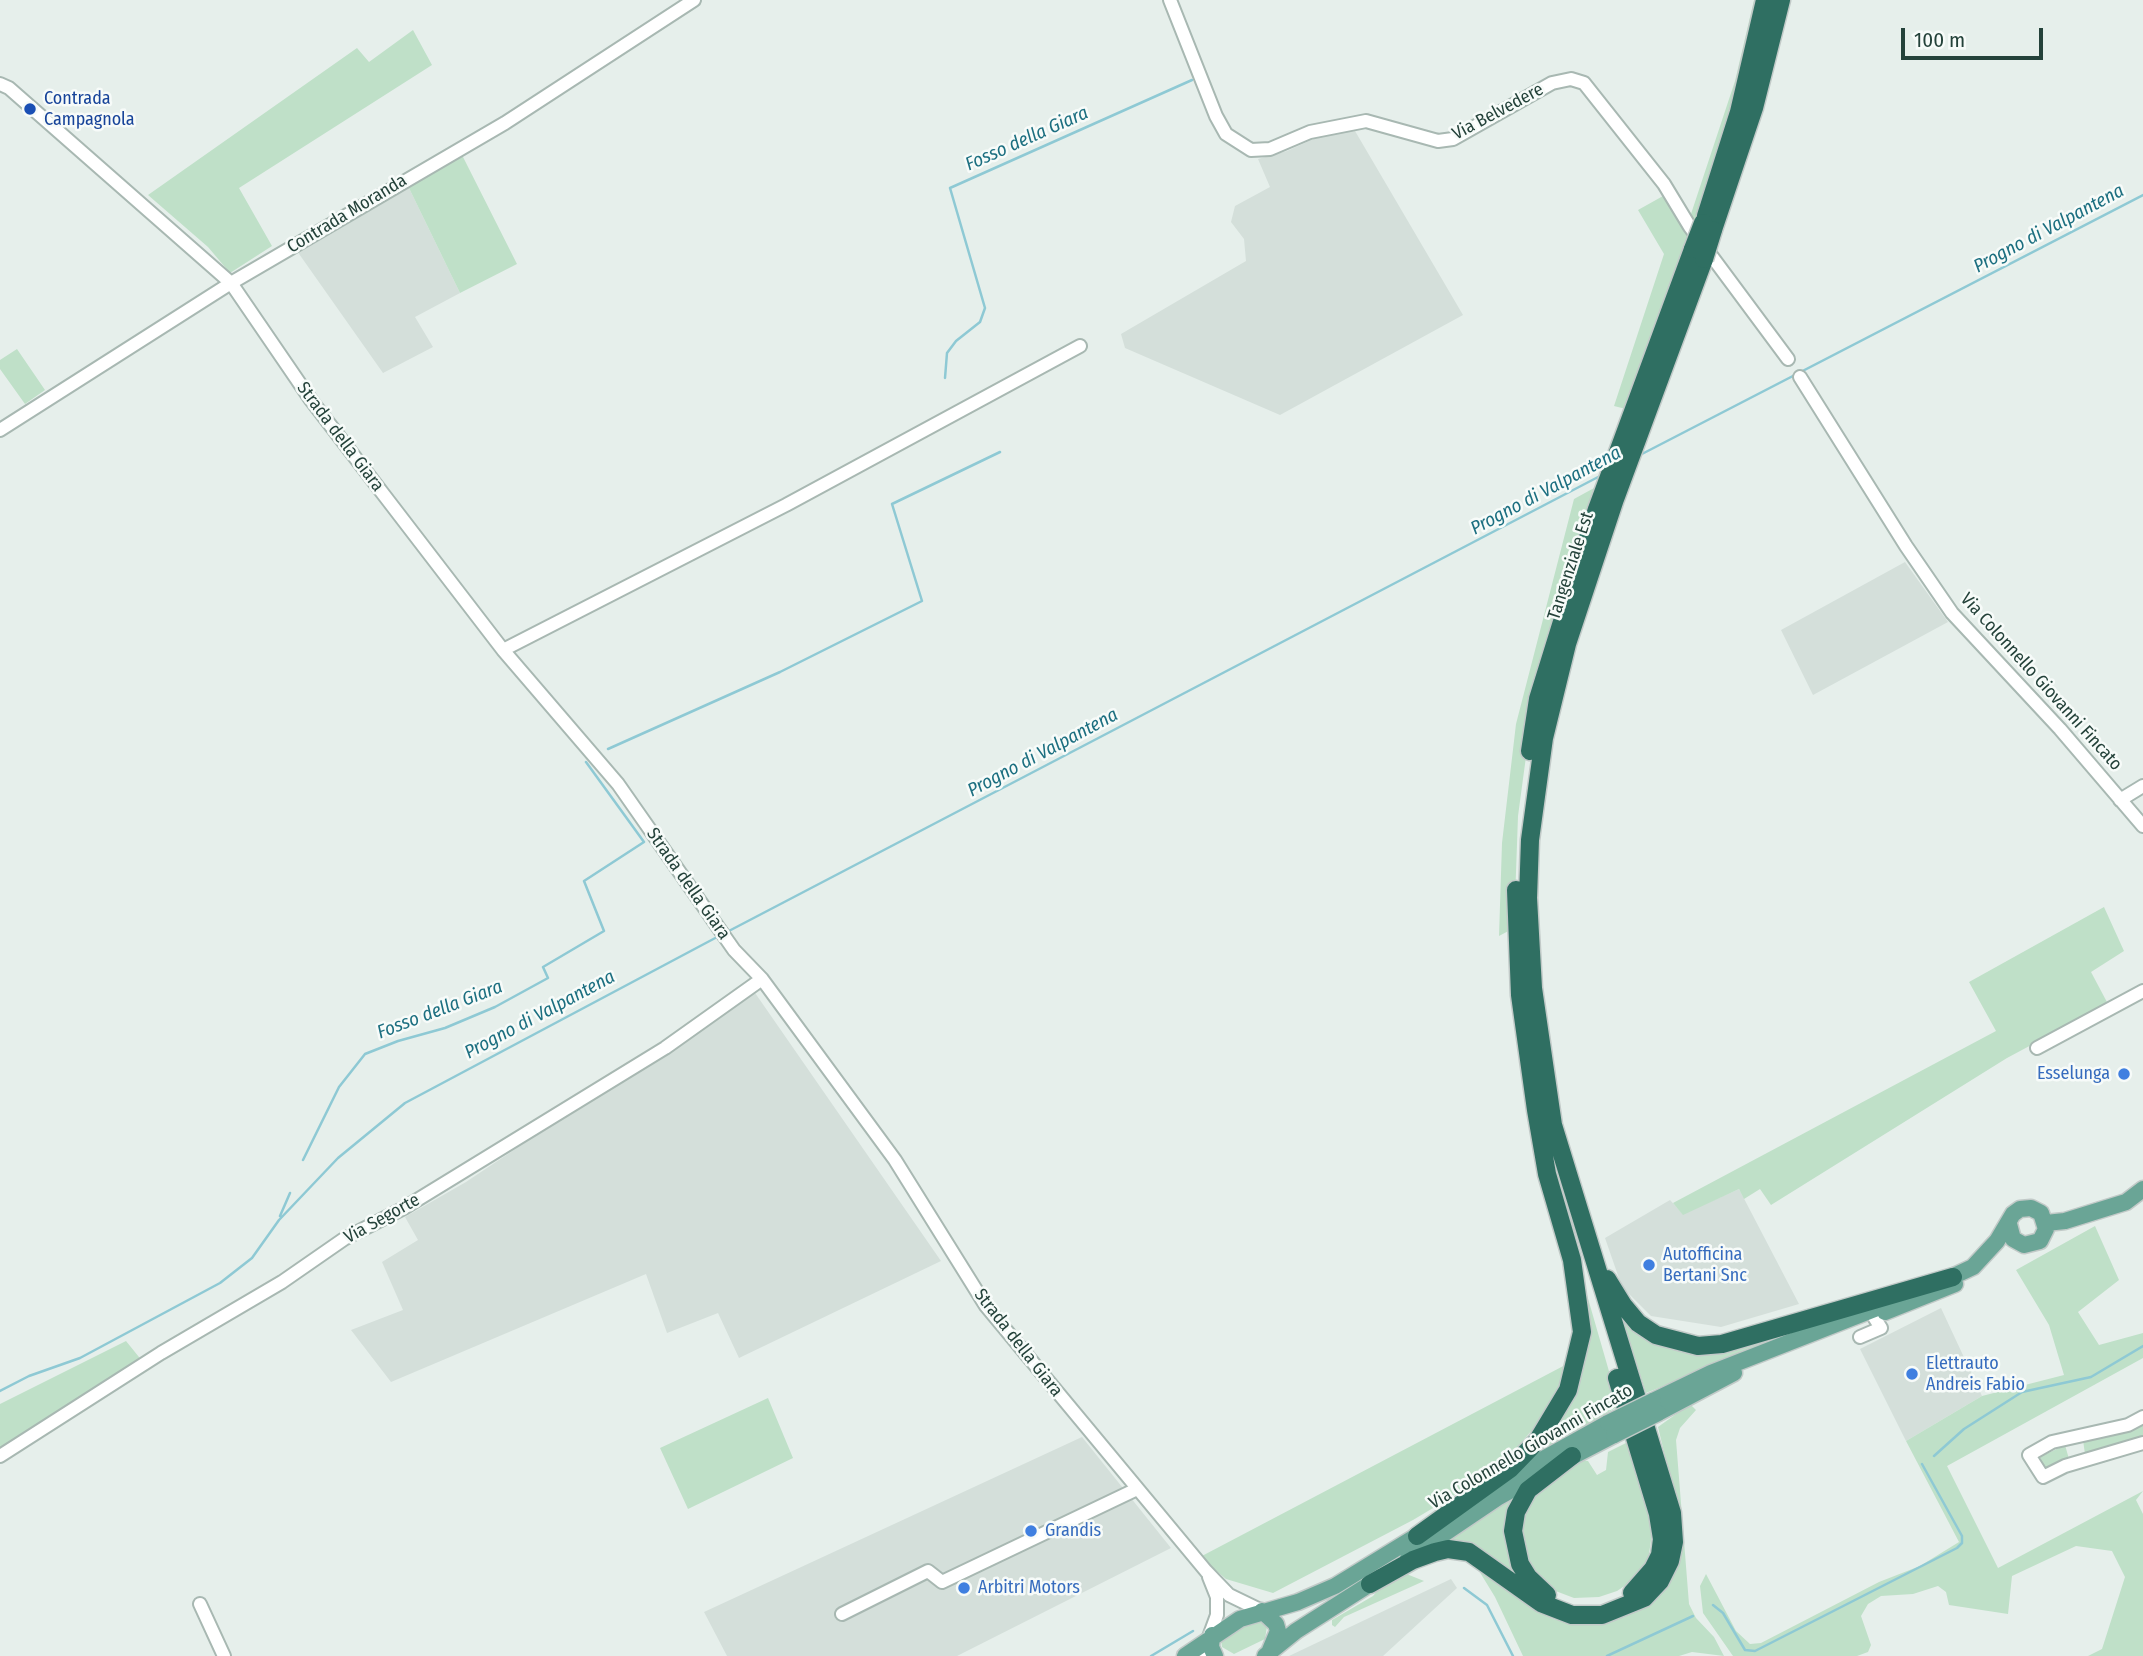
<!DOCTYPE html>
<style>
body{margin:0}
#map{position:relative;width:2143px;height:1656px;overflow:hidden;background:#e6efeb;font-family:"Fira Sans Condensed",sans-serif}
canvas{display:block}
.scale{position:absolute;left:1901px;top:28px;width:142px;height:32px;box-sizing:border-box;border:4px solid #24423a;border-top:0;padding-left:9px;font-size:21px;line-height:24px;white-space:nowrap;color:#24423a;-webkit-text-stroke:5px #f7fbf9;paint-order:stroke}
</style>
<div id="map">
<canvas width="2143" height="1656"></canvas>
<div class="scale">100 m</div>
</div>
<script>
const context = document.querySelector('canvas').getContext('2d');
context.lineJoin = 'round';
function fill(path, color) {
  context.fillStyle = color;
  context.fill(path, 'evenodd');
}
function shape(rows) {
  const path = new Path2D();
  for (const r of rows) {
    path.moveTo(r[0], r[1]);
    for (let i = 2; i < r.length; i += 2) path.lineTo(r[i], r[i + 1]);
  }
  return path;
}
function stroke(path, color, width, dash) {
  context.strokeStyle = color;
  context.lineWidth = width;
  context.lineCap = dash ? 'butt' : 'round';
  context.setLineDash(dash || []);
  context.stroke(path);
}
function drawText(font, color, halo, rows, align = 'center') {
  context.font = font + ' "Fira Sans Condensed",sans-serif';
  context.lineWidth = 5;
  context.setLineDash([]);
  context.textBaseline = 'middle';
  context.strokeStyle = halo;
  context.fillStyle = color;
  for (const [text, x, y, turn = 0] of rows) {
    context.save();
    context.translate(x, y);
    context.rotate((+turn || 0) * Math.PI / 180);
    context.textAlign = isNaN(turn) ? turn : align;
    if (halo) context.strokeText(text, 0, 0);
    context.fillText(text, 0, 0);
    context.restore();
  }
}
fill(shape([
 [1355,131,1463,315,1280,415,1125,348,1121,334,1246,261,1244,239,1231,222,1235,206,1270,187,1258,159,1287,151,1320,136],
 [408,186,460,293,415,317,433,347,383,373,297,251],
 [1905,562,1948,622,1813,695,1781,630],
 [753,990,941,1261,739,1358,718,1313,667,1333,646,1274,391,1382,351,1330,403,1310,382,1262,418,1240,405,1217,466,1182],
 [1739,1189,1799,1304,1721,1327,1651,1316,1622,1287,1605,1238,1670,1200,1683,1214],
 [1941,1308,1982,1396,1906,1441,1860,1349],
 [1082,1437,1171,1548,957,1656,727,1656,704,1612],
 [1451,1579,1457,1588,1383,1656,1289,1656]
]), '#d4dfda');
fill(shape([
 [1754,0,1766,0,1698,228,1690,217,1735,81],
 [413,30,432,65,239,188,272,246,230,273,208,247,148,195,357,48,369,62],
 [462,155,517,264,460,293,408,186],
 [1663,196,1690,235,1626,409,1614,406,1664,254,1638,210],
 [17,349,45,390,25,404,0,369,0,360],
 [1605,482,1532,712,1518,816,1514,928,1499,936,1502,843,1516,724,1574,499],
 [2104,907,2124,951,2091,972,2108,1004,2007,1058,1771,1205,1760,1189,1744,1199,1739,1189,1683,1215,1673,1203,1996,1031,1969,982],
 [2095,1226,2119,1280,2078,1312,2099,1345,2143,1333,2143,1358,1947,1466,1998,1568,2143,1491,2136,1500,2143,1514,2143,1656,2088,1656,2102,1649,2125,1577,2112,1551,2076,1546,2012,1576,2008,1614,1949,1605,1946,1592,1938,1586,1913,1594,1881,1596,1868,1604,1861,1616,1871,1645,1868,1652,1857,1656,1733,1656,1703,1613,1700,1586,1706,1574,1736,1631,1750,1644,1761,1643,1879,1582,1920,1566,1959,1542,1906,1441,1982,1396,2064,1375,2049,1325,2016,1270],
 [1585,1288,1619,1406,1529,1458,1564,1412],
 [1617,1303,1676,1345,1847,1312,1646,1393],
 [126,1341,143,1362,0,1455,0,1404],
 [1569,1363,1548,1411,1500,1468,1413,1520,1273,1593,1226,1579,1200,1557],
 [768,1398,793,1458,688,1509,660,1448],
 [1690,1404,1696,1410,1680,1428,1676,1440,1689,1604,1696,1618,1714,1637,1724,1656,1692,1652,1679,1656,1523,1656,1495,1597,1473,1561,1535,1608,1553,1619,1575,1623,1603,1623,1625,1617,1645,1605,1679,1514,1658,1427],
 [2143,1421,2143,1436,2085,1454,2083,1440],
 [1632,1440,1654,1521,1648,1560,1635,1579,1617,1591,1599,1597,1574,1598,1553,1590,1527,1561,1521,1541,1527,1501,1581,1460,1588,1461,1597,1475,1606,1470,1608,1452],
 [2065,1445,2069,1459,2044,1468,2040,1457],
 [1517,1489,1519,1578,1483,1550,1467,1544,1437,1544],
 [1404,1573,1424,1581,1344,1617,1335,1627,1332,1625,1332,1620,1373,1596,1384,1583],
 [1262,1620,1267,1626,1265,1639,1234,1654,1222,1647,1221,1639,1226,1633,1254,1621]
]), '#bfe0c8');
stroke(shape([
 [945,378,947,353,956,341,980,322,985,308,950,188,1192,80],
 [1640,455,2143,195],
 [608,749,780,672,922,601,892,504,1000,452],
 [725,933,1600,476],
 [303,1160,339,1087,365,1054,398,1041,445,1028,495,1007,548,978,543,967,604,931,584,881,644,842,586,762],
 [280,1216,290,1193],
 [0,1391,29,1376,80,1358,220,1283,252,1258,279,1220,338,1158,405,1103,719,936],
 [1934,1456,1964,1429,2022,1392,2091,1377,2143,1346],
 [1464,1588,1487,1605,1513,1656],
 [1713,1605,1723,1613,1745,1650,1755,1651,1957,1548,1962,1543,1962,1536,1922,1464],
 [1151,1656,1193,1631],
 [1607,1656,1693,1616]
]), '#8ec9d4', 2.5);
const minor = shape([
 [1170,0,1216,116,1226,134,1251,150,1270,149,1310,132,1366,121,1438,141,1453,139,1552,83,1571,79,1584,83,1664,184,1690,227,1788,359],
 [0,84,9,88,231,283,311,400,503,650,618,784,734,950,762,979,895,1160,986,1306,1206,1571,1229,1595,1262,1611],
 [1800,377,1906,546,1952,613,2060,729,2143,826],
 [0,430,231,283,505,123,694,0],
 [503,650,786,505,1080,346],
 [2120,800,2143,786],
 [2037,1048,2143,991],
 [1860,1337,1881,1328,1874,1317],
 [2143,1417,2128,1425,2052,1442,2029,1455,2043,1477,2065,1466,2143,1443],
 [0,1456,161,1353,282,1282,344,1239,404,1208,665,1048,762,979],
 [200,1604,224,1656],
 [842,1614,928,1571,942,1582,1137,1489],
 [1202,1656,1217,1615,1217,1597,1209,1577]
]);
const major = shape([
 [2046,1223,2065,1221,2126,1202,2143,1189],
 [1941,1282,1973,1267,1997,1241,2013,1214,2020,1209,2031,1208,2041,1213,2046,1229,2040,1241,2024,1245,2013,1239,2009,1224],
 [1885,1312,1955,1284],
 [1653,1401,1711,1373,1895,1301],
 [1658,1413,1734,1373],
 [1562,1462,1614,1435],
 [1500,1483,1608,1423],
 [1408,1558,1497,1498,1540,1474],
 [1262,1611,1276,1624,1278,1631,1270,1650],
 [1212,1635,1211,1647,1215,1656],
 [1185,1656,1240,1619,1298,1602,1335,1586,1428,1529],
 [1265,1656,1296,1631,1381,1577]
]);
const highway = shape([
 [1706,216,1739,112,1765,0],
 [1713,230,1754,108,1781,0],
 [1530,751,1538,699,1597,509,1693,249],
 [1607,1279,1623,1305,1638,1323,1656,1335,1698,1346,1722,1344,1953,1277],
 [1617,1378,1658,1514,1662,1539,1660,1555,1653,1569,1632,1593],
 [1417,1536,1510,1469,1538,1440,1568,1390,1582,1332,1572,1260,1547,1174,1536,1110,1520,995,1516,890],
 [1370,1584,1413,1560,1435,1552,1448,1549,1469,1552,1541,1603,1572,1615,1602,1615,1644,1598,1660,1581,1670,1561,1674,1542,1672,1513,1553,1125,1533,988,1528,898,1530,840,1544,738,1567,644,1615,499,1704,259],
 [1547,1595,1528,1577,1520,1564,1513,1531,1516,1512,1528,1490,1572,1456]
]);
stroke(minor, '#a8b8b2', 16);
stroke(major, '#c2cac8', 19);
stroke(highway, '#c2cac8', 21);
stroke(minor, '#fff', 12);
stroke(major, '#6aa596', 16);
stroke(highway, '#2f6f62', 18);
const majorBridge = shape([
 [1608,1423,1653,1401],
 [1614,1435,1658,1413]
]);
const highwayBridge = shape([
 [1693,249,1703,223],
 [1704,259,1713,230]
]);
stroke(majorBridge, '#c2cac8', 19, []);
stroke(highwayBridge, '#c2cac8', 21, []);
stroke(majorBridge, '#6aa596', 16);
stroke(highwayBridge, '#2f6f62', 18);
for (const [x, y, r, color] of [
 [30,109,7,"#1a4fb4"],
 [2124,1074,7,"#3f7fe0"],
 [1649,1265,7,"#3f7fe0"],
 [1912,1374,7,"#3f7fe0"],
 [1031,1531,7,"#3f7fe0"],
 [964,1588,7,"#3f7fe0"]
]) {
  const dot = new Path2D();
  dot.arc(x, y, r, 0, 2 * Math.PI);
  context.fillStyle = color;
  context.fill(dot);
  stroke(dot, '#f7fbf9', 2.5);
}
drawText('18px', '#164399', '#f7fbf9', [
 ["Contrada",44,99],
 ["Campagnola",44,120]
], 'left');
drawText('18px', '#24423a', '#f7fbf9', [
 ["Via Belvedere",1498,112,-28],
 ["Contrada Moranda",347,214,-31],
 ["Strada della Giara",340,437,53],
 ["Tangenziale Est",1571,566,-72],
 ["Via Colonnello Giovanni Fincato",2041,682,48],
 ["Strada della Giara",688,884,55],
 ["Via Segorte",382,1219,-29],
 ["Strada della Giara",1018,1343,52],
 ["Via Colonnello Giovanni Fincato",1531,1447,-30]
]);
drawText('18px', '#366cbe', '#f7fbf9', [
 ["Esselunga",2110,1074,"right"],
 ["Autofficina",1663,1255],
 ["Bertani Snc",1663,1276],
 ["Elettrauto",1926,1364],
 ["Andreis Fabio",1926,1385],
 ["Grandis",1045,1531],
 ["Arbitri Motors",978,1588]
], 'left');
drawText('italic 19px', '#1c6f80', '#f7fbf9', [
 ["Fosso della Giara",1027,139,-24],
 ["Progno di Valpantena",2049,229,-28],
 ["Progno di Valpantena",1546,491,-28],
 ["Progno di Valpantena",1043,753,-28],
 ["Fosso della Giara",440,1010,-21],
 ["Progno di Valpantena",540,1015,-28]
]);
</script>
